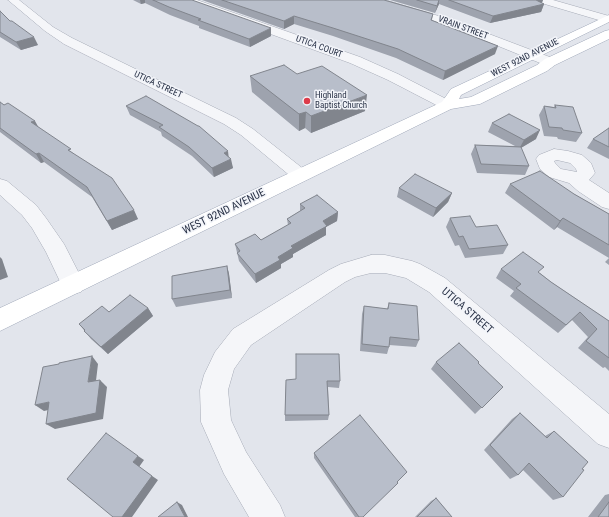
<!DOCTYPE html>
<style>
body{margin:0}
canvas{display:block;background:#e2e5ec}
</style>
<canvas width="609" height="517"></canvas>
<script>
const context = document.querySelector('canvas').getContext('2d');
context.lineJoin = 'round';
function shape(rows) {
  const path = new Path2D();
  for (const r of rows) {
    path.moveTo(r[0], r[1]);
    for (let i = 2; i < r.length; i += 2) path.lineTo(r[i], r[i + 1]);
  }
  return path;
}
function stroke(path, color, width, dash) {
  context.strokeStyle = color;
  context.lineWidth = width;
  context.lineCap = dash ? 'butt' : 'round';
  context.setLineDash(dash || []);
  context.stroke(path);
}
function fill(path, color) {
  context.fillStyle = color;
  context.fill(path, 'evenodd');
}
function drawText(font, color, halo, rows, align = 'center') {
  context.font = font + ' "Roboto Condensed",sans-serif';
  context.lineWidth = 3;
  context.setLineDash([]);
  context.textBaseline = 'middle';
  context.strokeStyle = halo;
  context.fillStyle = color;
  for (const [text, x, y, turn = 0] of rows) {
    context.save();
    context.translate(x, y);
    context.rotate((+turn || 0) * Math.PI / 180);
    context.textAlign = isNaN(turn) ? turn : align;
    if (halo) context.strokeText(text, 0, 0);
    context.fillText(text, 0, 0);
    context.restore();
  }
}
const minor = shape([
 [8,0,19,0,53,27,72,38,236,118,253,129,306,171,309,175,306,179,300,181,294,179,241,135,224,124,64,44,45,31,8,0],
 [182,0,197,0,360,57,398,74,452,102,455,105,452,108,447,110,442,108,388,80,350,63,183,2,182,0],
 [369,0,385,0,452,20,555,59,557,62,555,65,545,65,444,24,370,2,369,0],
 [537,0,553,0,609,16,609,22,602,21,538,2,537,0],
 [554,149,568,151,582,155,591,163,595,173,589,180,609,193,609,209,602,207,578,191,569,183,549,177,540,169,536,159,539,155,554,149],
 [557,160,570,163,576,169,577,172,561,169,555,163,554,161,557,160],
 [0,179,7,181,36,205,46,218,64,244,85,285,81,292,73,294,65,292,46,252,32,228,22,215,0,195,0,179],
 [371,255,385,255,412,261,420,264,445,278,609,414,609,448,598,444,429,292,406,278,385,273,371,273,355,277,345,282,251,345,234,369,228,390,231,420,246,452,280,505,285,517,249,517,224,474,201,422,200,390,204,375,215,352,233,329,329,270,341,264,371,255]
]);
const primary = shape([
 [609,15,609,22,461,95,459,99,471,97,537,65,545,59,605,31,609,30,609,39,555,65,547,71,480,104,451,109,0,331,0,308,442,102,451,89,609,15]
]);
stroke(minor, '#a6abb7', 1);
stroke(primary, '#a0a8b9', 1);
fill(minor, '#f5f6f9');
fill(primary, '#fff');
fill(shape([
 [133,0,192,0,271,36,250,47,199,28,199,26,170,15,145,3,141,4],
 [202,0,384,0,433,14,432,20,495,54,443,80,396,58,333,36,294,24,284,29],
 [390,0,543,0,542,3,544,4,541,12,490,23,439,4,435,13],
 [0,11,10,21,38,45,21,50,0,37],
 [297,74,365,111,311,133,305,128,299,131,252,92,250,76],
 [0,102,38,127,73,153,138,219,112,230,92,197,44,162,41,163,0,132],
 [555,105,582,133,576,142,558,139,557,137,544,136,539,115,544,106,554,107],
 [126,106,229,157,233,168,214,177,192,156,162,136,161,132,130,115],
 [492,123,536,139,521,148,529,166,525,175,477,173,471,154,475,145,515,146,488,132],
 [609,128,609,159,587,148,593,139],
 [510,184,574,194,609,214,609,265,605,262,609,258,557,227,554,230,505,193],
 [399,188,452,193,448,202,433,217,397,197],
 [300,204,338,212,337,221,326,227,326,235,293,254,293,257,281,264,281,268,256,283,239,261,235,244,261,240,288,225,287,219,300,211],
 [450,218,476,227,508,245,503,254,465,258,459,245,455,246,446,227],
 [227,266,229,274,232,298,176,307,172,299],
 [501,269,540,273,551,282,609,321,609,371,605,367,603,368,578,348,588,337,572,320,558,333,510,296,514,291,496,278],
 [389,303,419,340,416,347,389,345,389,347,387,354,360,351,362,314,364,306,387,309],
 [148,308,153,316,108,354,91,339,79,324,109,312],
 [436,362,503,387,475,414,431,369],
 [286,380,340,381,339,388,328,387,329,415,328,420,285,421,285,415],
 [520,413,545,436,554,431,582,469,563,497,553,500,523,470,518,475,510,479,484,450,512,419],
 [314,453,397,482,363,517,355,517,314,458],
 [609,494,609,517,588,517,605,495],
 [436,498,452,517,415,517,431,501]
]), '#9ea3ae');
fill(shape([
 [140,0,145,0,145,3,141,4],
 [439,0,439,4,435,13,437,6],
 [535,0,543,0,541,4],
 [544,4,541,12,490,23,493,16],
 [294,16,294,24,284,29,284,21],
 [271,28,271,36,250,47,249,39],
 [34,37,38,45,21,50,16,42],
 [498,46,495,54,443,80,445,71],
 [367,95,365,111,311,133,311,116],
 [306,112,305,128,299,131,299,114],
 [35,121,40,130,31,122],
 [540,130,536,139,519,149,524,140],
 [228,151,229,160,224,153],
 [39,153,44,162,41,163,36,154],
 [231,159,233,168,214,177,212,168],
 [452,193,448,202,433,217,436,208],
 [134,210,138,219,112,230,107,221],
 [338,212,337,221,326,227,326,235,293,254,293,257,281,264,281,268,256,283,255,274,323,221],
 [563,218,557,227,554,230,560,221],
 [0,257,2,259,8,277,0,280],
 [227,266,229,274,232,298,230,290],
 [148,308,153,316,108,354,101,347],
 [92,356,98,364,95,389,88,382],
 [100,380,107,387,103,419,55,429,46,424],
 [49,402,57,408,44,411,35,405],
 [138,456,144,460,139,467,158,480,132,517,122,517,133,462],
 [177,502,182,505,188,517,185,517]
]), '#81858d');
const building = shape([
 [153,0,192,0,271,28,249,39,198,20,201,19,169,7,153,0],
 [222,0,384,0,433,14,431,20,498,46,445,71,398,49,333,28,294,16,284,21,222,0],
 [417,0,439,0,437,6,417,0],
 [449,0,536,0,544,4,493,16,449,0],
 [0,11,10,21,12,21,34,37,16,42,0,32,0,11],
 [284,65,297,74,322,66,367,95,311,116,306,112,299,114,250,76,284,65],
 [146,96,198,126,199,126,228,151,224,153,231,159,212,168,189,147,159,127,163,125,126,106,146,96],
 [0,102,4,105,8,103,35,121,31,122,71,149,68,150,112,178,134,210,107,221,87,187,39,153,36,154,0,128,0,102],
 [555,105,573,107,582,133,563,130,562,128,549,127,544,106,556,108,555,105],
 [509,114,540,130,524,140,492,123,509,114],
 [609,128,609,147,593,139,609,128],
 [475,145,521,147,529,166,481,164,475,145],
 [540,171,574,194,609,214,609,245,563,218,560,221,510,184,540,171],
 [415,174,452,193,436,208,399,188,415,174],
 [317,195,338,212,323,221,327,226,291,246,293,248,278,257,280,260,255,274,237,253,240,251,235,244,255,234,261,240,291,223,287,219,305,208,300,204,317,195],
 [470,216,476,227,497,225,508,245,469,249,463,236,459,237,450,218,470,216],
 [523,252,544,267,538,272,551,282,609,321,609,358,586,341,597,329,580,312,566,325,516,288,521,284,501,269,523,252],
 [227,266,230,290,172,299,172,276,227,266],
 [130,295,148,308,101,347,84,331,85,330,79,324,102,306,109,312,130,295],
 [389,303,417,306,419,340,390,337,389,347,362,344,364,306,388,309,389,303],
 [459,343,479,362,478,363,503,387,482,408,436,362,459,343],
 [296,354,339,354,340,381,327,381,329,415,285,415,286,380,296,379,296,354],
 [92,356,88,382,100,380,96,413,46,424,49,402,35,405,43,367,59,364,59,363,92,356],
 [520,413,547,438,554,431,588,462,582,469,584,470,563,497,529,463,518,475,490,445,520,413],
 [360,415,407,472,397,482,398,483,363,517,359,517,314,453,360,415],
 [106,433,138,456,133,462,152,476,122,517,113,517,67,479,106,433],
 [436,498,452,517,417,517,436,498],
 [177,502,185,517,158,517,177,502],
 [609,502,609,517,598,517,609,502]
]);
fill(building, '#b8beca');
stroke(building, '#81858d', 1);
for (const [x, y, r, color] of [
 [307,101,4,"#dd3b4a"]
]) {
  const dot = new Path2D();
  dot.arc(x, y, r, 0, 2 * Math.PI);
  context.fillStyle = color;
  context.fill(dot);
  stroke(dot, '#f2f4f9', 1.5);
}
drawText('9px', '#283146', '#f2f4f9', [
 ["VRAIN STREET",463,28,20],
 ["UTICA COURT",319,47,20],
 ["WEST 92ND AVENUE",525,58,-27],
 ["UTICA STREET",158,85,25]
]);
drawText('9px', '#283146', '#f2f4f9', [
 ["Highland",315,96],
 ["Baptist Church",315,106]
], 'left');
drawText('11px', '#283146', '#f2f4f9', [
 ["WEST 92ND AVENUE",224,212,-26],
 ["UTICA STREET",467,311,41]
]);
</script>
